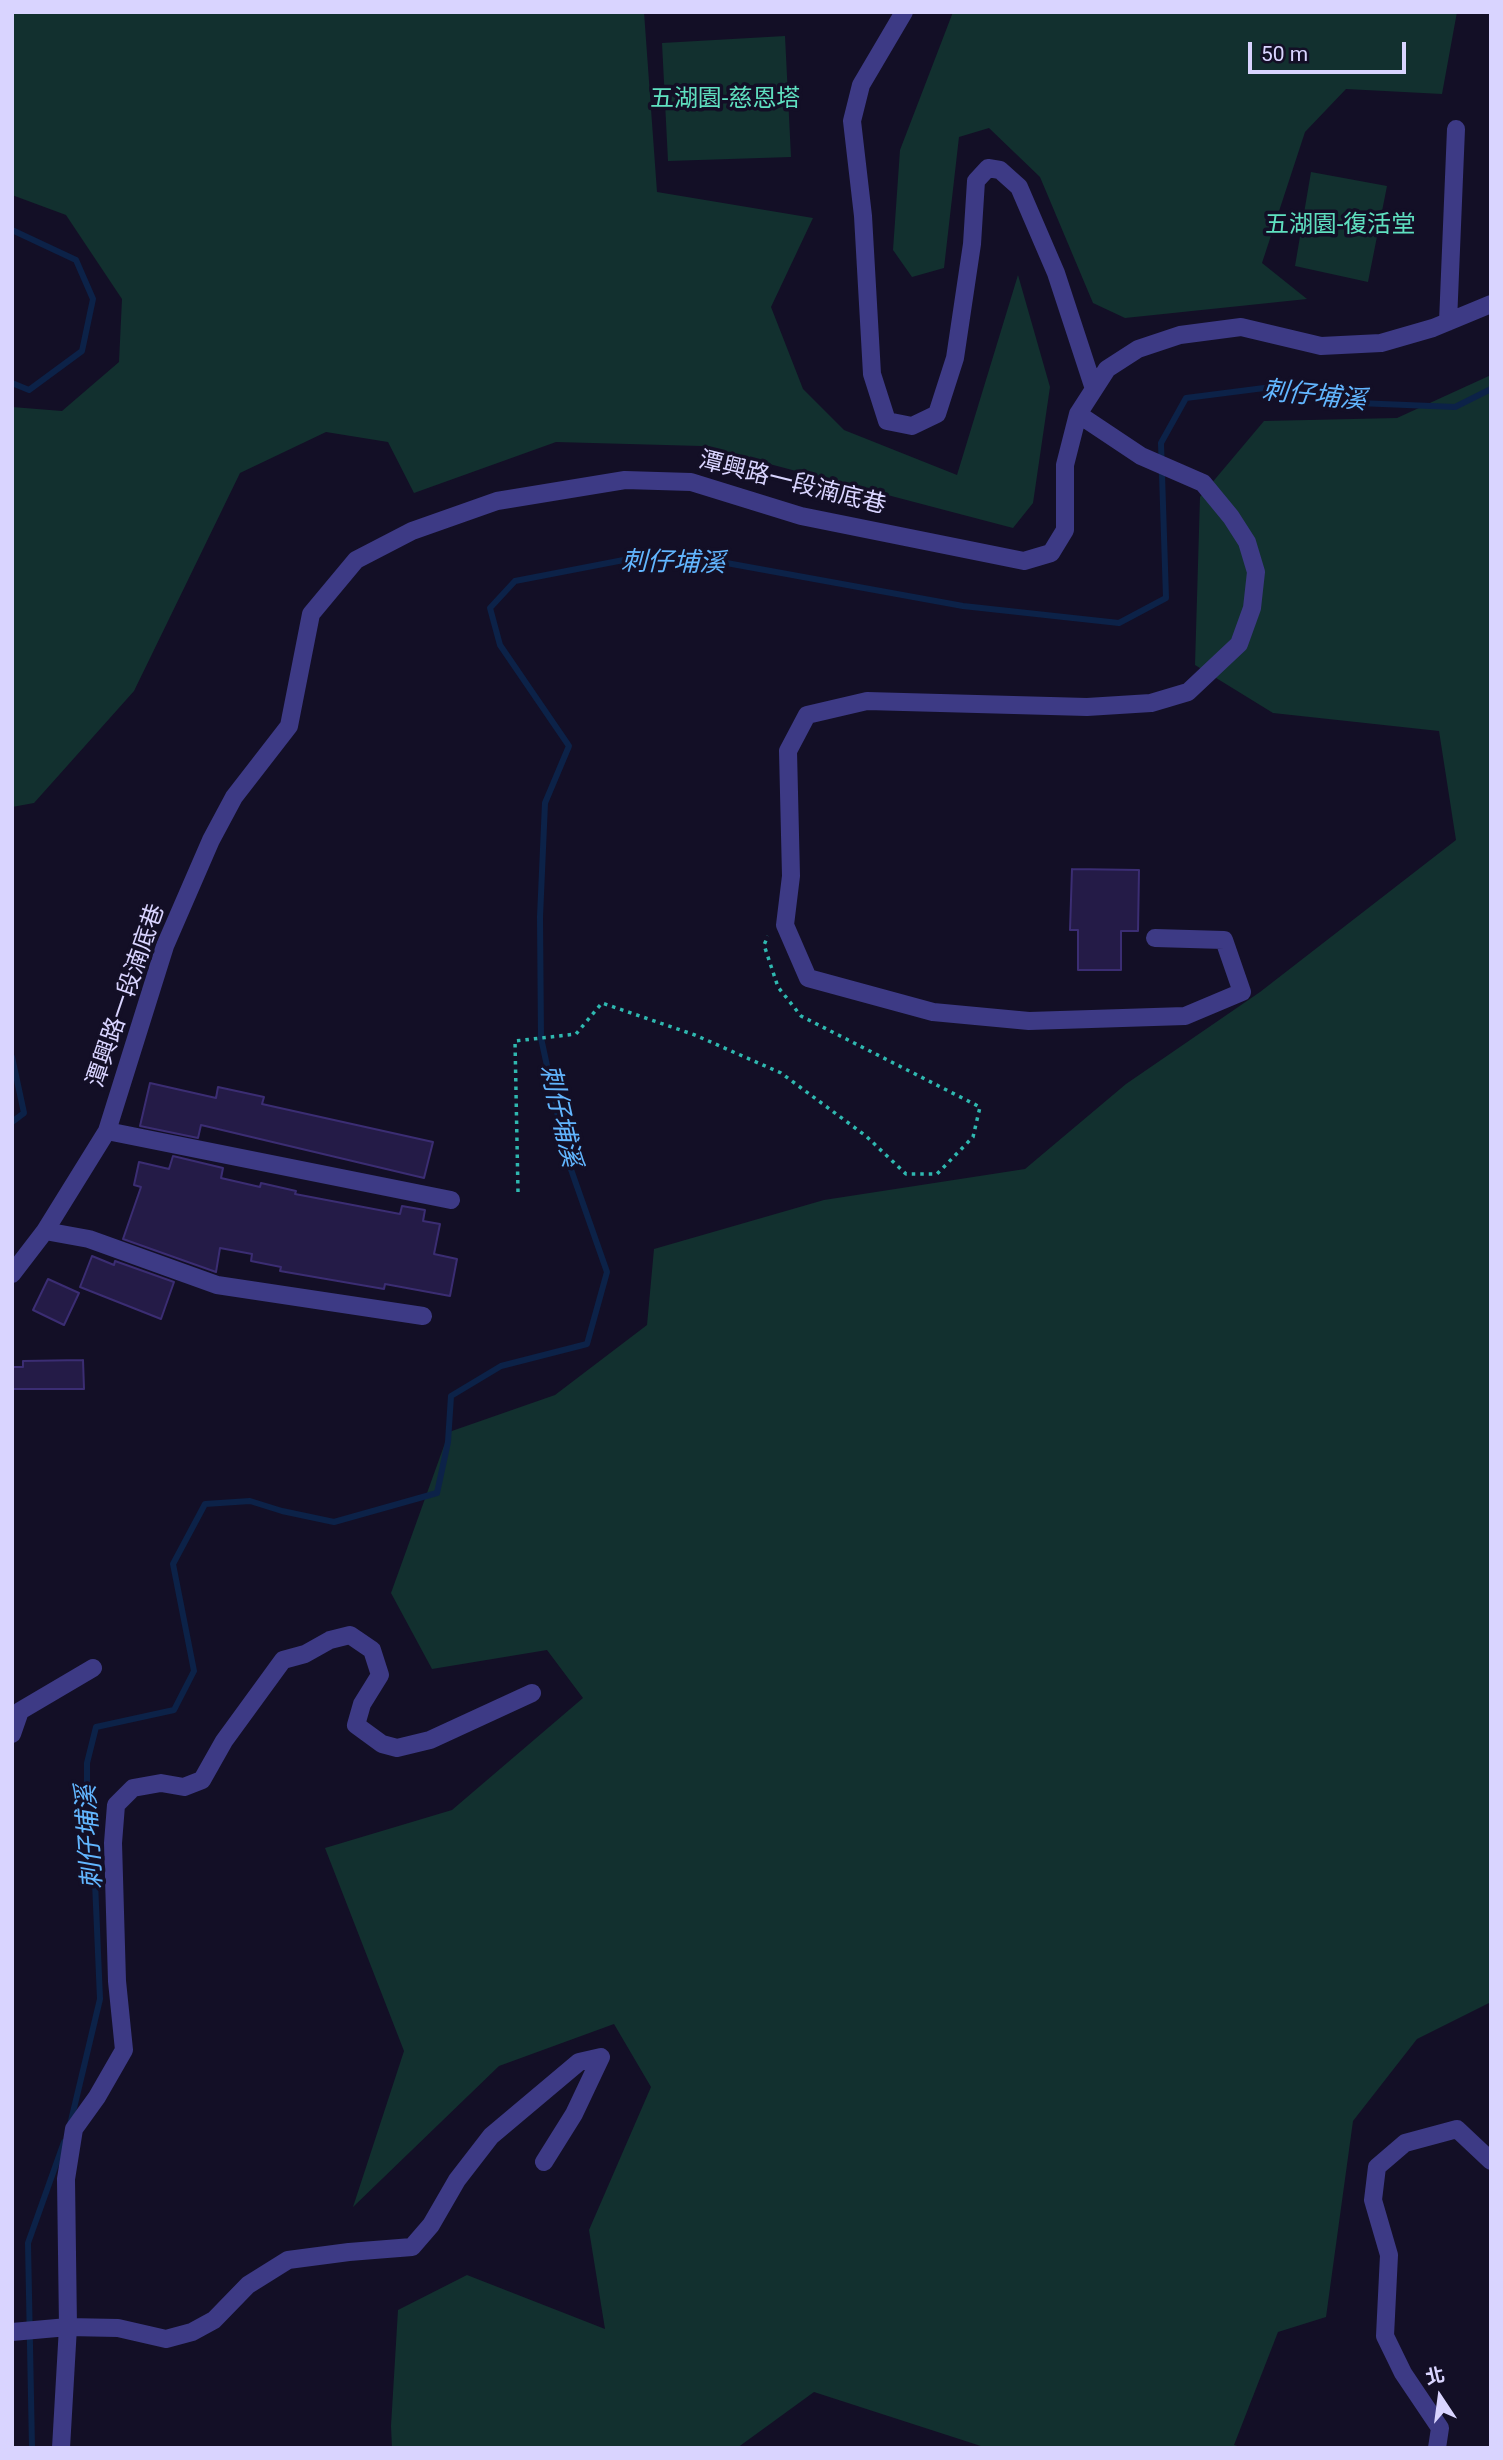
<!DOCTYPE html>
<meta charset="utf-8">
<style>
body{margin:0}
#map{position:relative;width:1503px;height:2460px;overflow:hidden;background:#130f26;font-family:Roboto,"Noto Sans TC",sans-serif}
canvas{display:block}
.frame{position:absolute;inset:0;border:14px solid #d9d4ff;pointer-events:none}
.north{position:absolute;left:1405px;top:2362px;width:70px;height:70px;-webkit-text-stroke:5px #130f26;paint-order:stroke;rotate:347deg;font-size:19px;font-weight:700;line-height:28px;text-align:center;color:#d9d4ff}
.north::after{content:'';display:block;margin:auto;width:24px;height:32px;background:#d9d4ff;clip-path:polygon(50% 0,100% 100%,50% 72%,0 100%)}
.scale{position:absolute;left:1248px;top:42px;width:158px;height:32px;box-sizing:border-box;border:4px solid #d9d4ff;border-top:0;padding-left:9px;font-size:21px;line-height:24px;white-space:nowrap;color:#d9d4ff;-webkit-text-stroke:5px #130f26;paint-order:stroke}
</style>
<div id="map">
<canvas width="1503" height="2460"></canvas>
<div class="frame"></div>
<div class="north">北</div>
<div class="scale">50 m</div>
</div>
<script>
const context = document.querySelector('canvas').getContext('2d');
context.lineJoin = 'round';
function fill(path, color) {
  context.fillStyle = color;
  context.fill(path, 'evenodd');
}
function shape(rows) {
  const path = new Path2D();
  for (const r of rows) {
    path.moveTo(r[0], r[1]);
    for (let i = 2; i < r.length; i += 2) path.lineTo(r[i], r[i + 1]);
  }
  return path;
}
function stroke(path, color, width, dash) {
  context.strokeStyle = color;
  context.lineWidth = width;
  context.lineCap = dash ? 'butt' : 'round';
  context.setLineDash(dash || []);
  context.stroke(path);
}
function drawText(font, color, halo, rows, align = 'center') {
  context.font = font + ' Roboto,"Noto Sans TC",sans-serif';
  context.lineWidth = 7;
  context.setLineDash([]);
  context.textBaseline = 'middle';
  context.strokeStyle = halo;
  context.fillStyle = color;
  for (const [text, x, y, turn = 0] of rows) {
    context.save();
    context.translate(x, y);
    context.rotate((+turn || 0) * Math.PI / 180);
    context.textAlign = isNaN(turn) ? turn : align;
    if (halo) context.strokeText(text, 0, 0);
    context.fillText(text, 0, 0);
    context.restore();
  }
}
fill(shape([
 [12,12,644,12,657,192,813,218,771,307,803,389,844,430,957,475,1018,275,1050,387,1033,503,1013,528,701,446,556,442,414,493,388,442,326,432,240,473,134,691,34,803,12,807,12,407,62,411,119,362,122,299,66,215,12,195],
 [953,12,1457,12,1442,94,1346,89,1305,132,1262,263,1307,299,1125,318,1093,303,1040,177,989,128,959,137,944,268,912,277,893,250,900,150],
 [785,36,791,157,668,161,662,43],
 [1311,172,1387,186,1368,282,1295,266],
 [1491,375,1491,2002,1417,2039,1353,2121,1326,2317,1278,2332,1234,2445,1244,2448,987,2448,814,2392,737,2448,392,2448,391,2426,398,2310,467,2275,605,2329,589,2230,651,2087,614,2024,499,2066,353,2207,404,2051,325,1848,452,1810,583,1698,547,1650,432,1669,391,1593,449,1432,555,1395,647,1325,654,1249,824,1200,1025,1169,1126,1084,1260,992,1456,840,1439,731,1273,713,1195,665,1200,497,1264,421,1397,418]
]), '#12302f');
stroke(shape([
 [12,230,76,260,93,299,82,351,29,390,12,383],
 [12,1057,24,1113,12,1122],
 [70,2125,100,1999,95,1882,87,1831,87,1763,96,1727,174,1710,194,1671,173,1564,205,1504,250,1501,282,1511,334,1522,437,1493,448,1442,451,1396,501,1366,587,1344,607,1272,567,1158,541,1038,540,917,545,803,569,746,500,645,490,608,515,581,634,558,721,562,963,606,1119,623,1166,598,1161,443,1186,398,1272,387,1358,403,1455,407,1491,389],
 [32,2448,28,2243,64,2142]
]), '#0c2248', 6);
const building = shape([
 [1072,869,1139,870,1138,931,1121,931,1121,970,1078,970,1078,930,1070,930,1072,869],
 [150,1083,216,1098,218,1087,264,1097,262,1104,433,1142,424,1178,201,1125,198,1138,140,1126,150,1083],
 [173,1156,223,1168,221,1178,260,1187,261,1183,296,1191,295,1194,400,1214,402,1206,425,1210,423,1221,440,1224,434,1254,457,1259,450,1296,385,1284,384,1289,280,1271,281,1267,251,1261,252,1254,220,1248,216,1272,123,1239,141,1187,134,1185,139,1162,169,1169,173,1156],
 [92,1256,114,1265,115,1261,174,1282,161,1319,80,1287,92,1256],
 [48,1279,79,1293,64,1325,33,1310,48,1279],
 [83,1360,84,1389,12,1389,12,1367,23,1367,23,1361,83,1360]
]);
fill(building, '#241b47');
stroke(building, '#3b2d73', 2);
stroke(shape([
 [518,1192,515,1041,576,1034,602,1003,695,1035,781,1073,866,1136,906,1174,937,1174,973,1137,980,1107,801,1016,778,987,764,945,768,936]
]), '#2fb8b0', 3.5, [3.5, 5]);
stroke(shape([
 [904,12,861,85,852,121,863,216,872,374,887,421,912,426,937,414,955,358,972,244,976,181,988,168,1000,170,1019,187,1056,273,1094,389],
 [1448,322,1456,129],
 [1078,414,1141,456,1203,483,1231,517,1247,542,1256,572,1252,608,1239,644,1188,692,1151,703,1087,707,867,701,807,715,788,751,791,876,785,925,808,978,933,1012,1029,1021,1185,1016,1242,992,1224,940,1155,938],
 [107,1131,451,1200],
 [45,1231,89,1239,217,1285,423,1316],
 [12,1274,45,1231,107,1131,165,946,211,840,234,797,289,726,311,614,356,560,412,531,497,501,625,480,691,482,801,516,1024,561,1051,553,1065,530,1065,465,1078,414,1107,369,1138,349,1180,335,1241,327,1321,346,1381,343,1433,328,1491,304],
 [12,1734,20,1711,93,1668],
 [12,2332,68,2327,118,2328,166,2339,192,2332,214,2320,248,2285,288,2260,349,2252,412,2247,431,2225,457,2180,491,2136,579,2062,601,2057,574,2114,544,2162],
 [61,2448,68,2327,66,2179,74,2129,97,2097,124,2050,117,1981,113,1843,116,1805,133,1788,161,1783,184,1787,202,1780,224,1741,283,1660,305,1654,330,1640,350,1635,372,1650,380,1675,362,1704,356,1725,382,1744,397,1748,430,1740,532,1693],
 [1437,2448,1440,2428,1403,2373,1385,2336,1389,2255,1373,2200,1377,2167,1405,2143,1457,2129,1491,2161]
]), '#3d3a85', 18);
drawText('24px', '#5fe0c0', '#130f26', [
 ["五湖園-慈恩塔",725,100],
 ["五湖園-復活堂",1340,226]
]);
drawText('24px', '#d9d4ff', '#130f26', [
 ["潭興路一段湳底巷",792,484,14],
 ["潭興路一段湳底巷",127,996,-71]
]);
drawText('italic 26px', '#62b6ff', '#130f26', [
 ["刺仔埔溪",1314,397,6],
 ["刺仔埔溪",673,564,1],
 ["刺仔埔溪",559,1116,77],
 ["刺仔埔溪",91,1837,-94]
]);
</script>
